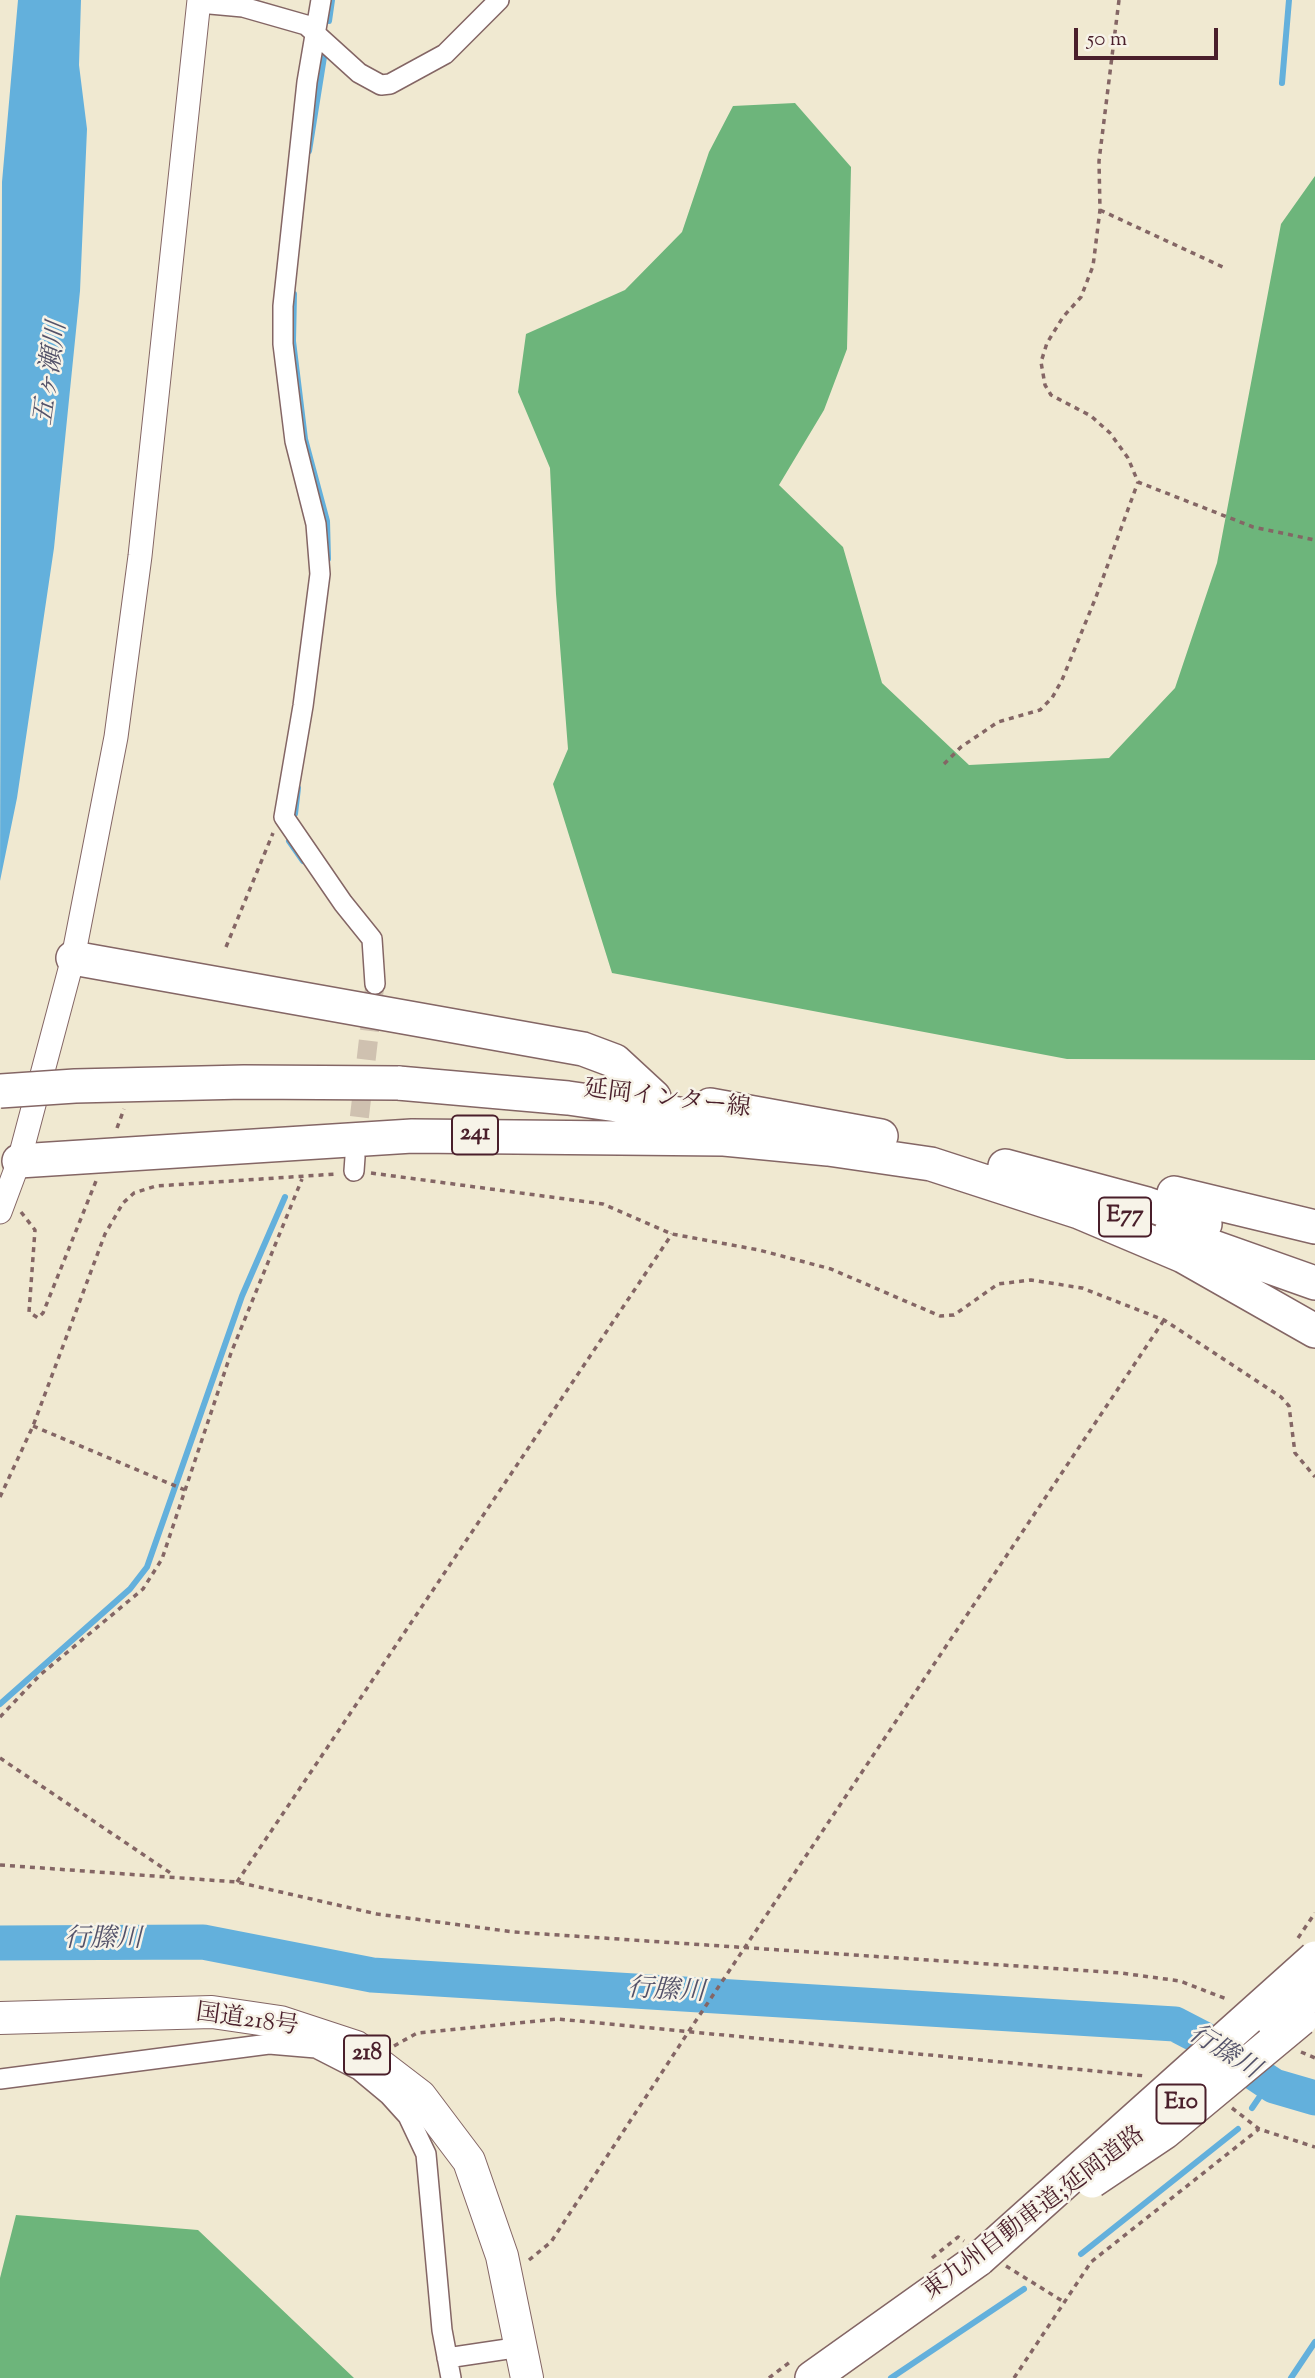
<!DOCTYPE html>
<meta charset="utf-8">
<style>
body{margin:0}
#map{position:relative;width:1315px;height:2378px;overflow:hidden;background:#f0e9d1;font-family:"Sorts Mill Goudy",serif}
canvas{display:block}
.scale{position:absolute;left:1074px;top:28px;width:144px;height:32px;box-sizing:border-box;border:4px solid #4a1f2b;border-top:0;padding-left:9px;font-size:21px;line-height:24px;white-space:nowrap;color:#4a1f2b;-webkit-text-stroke:5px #f7f3e8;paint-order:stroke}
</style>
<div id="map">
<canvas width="1315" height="2378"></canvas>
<div class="scale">50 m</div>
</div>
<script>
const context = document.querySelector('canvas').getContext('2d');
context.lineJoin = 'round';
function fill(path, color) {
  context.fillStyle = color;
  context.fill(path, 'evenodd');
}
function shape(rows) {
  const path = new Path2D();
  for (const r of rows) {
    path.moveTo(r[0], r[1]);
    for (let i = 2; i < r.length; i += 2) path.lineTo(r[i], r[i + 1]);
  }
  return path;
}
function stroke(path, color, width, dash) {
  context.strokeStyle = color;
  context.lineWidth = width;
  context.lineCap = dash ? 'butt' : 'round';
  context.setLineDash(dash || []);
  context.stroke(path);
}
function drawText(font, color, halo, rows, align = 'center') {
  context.font = font + ' "Sorts Mill Goudy","Noto Serif JP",serif';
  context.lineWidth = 5;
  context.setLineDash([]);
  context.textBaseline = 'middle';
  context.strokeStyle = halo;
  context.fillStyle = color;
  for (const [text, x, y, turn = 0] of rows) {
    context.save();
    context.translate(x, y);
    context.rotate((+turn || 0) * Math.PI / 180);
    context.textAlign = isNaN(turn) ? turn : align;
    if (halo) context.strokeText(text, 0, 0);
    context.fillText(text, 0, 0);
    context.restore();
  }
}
fill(shape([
 [795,103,851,167,847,349,824,410,779,485,843,547,882,683,969,765,1109,758,1175,688,1217,563,1281,224,1315,176,1315,1060,1067,1059,612,973,553,784,568,749,556,594,550,468,518,392,526,334,625,290,682,232,709,152,733,106],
 [16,2215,198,2230,354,2378,0,2378,0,2278]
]), '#6db57b');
fill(shape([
 [18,0,81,0,79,65,87,129,80,291,54,548,17,798,0,881,2,182]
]), '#63b0dc');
stroke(shape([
 [329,21,332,0],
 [1282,83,1289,0],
 [309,151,324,57],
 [294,294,293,341,305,439,327,521,328,559],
 [295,814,298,788],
 [289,841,303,861],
 [0,1704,130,1589,147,1567,242,1296,285,1197],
 [1252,2108,1269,2083],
 [1081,2254,1238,2129],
 [891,2378,1024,2289],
 [1291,2378,1315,2342]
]), '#63b0dc', 6);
stroke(shape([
 [0,1943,203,1942,372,1975,1175,2024,1202,2038,1274,2086,1315,2098]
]), '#63b0dc', 35);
stroke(shape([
 [356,1146,375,984]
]), '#cfc1b0', 19, [19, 10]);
const minor = shape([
 [321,0,307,82,283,306,283,344,295,441,316,524,320,574,303,706,284,817,343,903,372,939,375,984],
 [199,3,243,7,306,25,359,73,381,85,390,84,445,54,499,0],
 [354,1171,355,1157],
 [0,2079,269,2044,316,2048,359,2070,389,2095,408,2116,426,2154,442,2330,451,2378],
 [447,2358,521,2347]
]);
const tertiary = shape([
 [0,1212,19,1161,73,958,116,737,140,556,199,0]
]);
const trunk = shape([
 [0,2018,212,2012,280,2022,356,2047,420,2096,469,2161,502,2256,527,2378]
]);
const motorway = shape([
 [73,958,583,1049,615,1061,654,1097],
 [398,1083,568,1098,735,1122],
 [710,1105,881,1136],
 [19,1161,412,1136,724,1139,828,1149,931,1164,1079,1212,1183,1256,1315,1331],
 [1005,1166,1147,1204,1205,1224],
 [1174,1193,1315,1227],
 [1171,1232,1315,1283],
 [812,2378,979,2259]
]);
stroke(minor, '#846665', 22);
stroke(tertiary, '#846665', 25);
stroke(trunk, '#846665', 34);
stroke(motorway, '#846665', 36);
stroke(shape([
 [1119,0,1099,161,1100,210,1093,266,1081,297,1063,317,1047,343,1041,362,1045,385,1051,395,1091,416,1110,433,1128,458,1138,482,1253,527,1315,540],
 [1100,210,1225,268],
 [944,764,961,747,998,722,1040,710,1052,698,1062,680,1096,597,1138,482],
 [226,947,273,833],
 [117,1128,124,1109],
 [371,1173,603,1204,672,1234,759,1250,831,1269,940,1316,954,1315,998,1284,1031,1280,1082,1288,1164,1320,1281,1397,1289,1406,1295,1453,1315,1477],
 [21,1212,35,1230,29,1312,38,1318,43,1313,96,1181],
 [33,1426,185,1490],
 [0,1497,33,1426,105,1234,123,1203,134,1193,156,1186,336,1174],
 [0,1717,40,1675,143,1589,162,1559,231,1353,302,1179],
 [0,1758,172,1874],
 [0,1865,237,1882,377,1914,514,1932,1121,1973,1180,1981,1229,2000],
 [237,1882,672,1234],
 [1298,1938,1315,1913],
 [394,2046,417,2033,558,2019,1146,2076],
 [1301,2052,1315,2058],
 [1232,2108,1259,2129,1315,2147],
 [932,2258,958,2237,964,2241],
 [529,2260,551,2242,689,2031,1164,1320],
 [1006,2266,1064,2302],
 [769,2378,790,2362],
 [1014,2378,1091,2262,1259,2129]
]), '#846665', 3.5, [5, 5]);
stroke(minor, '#fff', 19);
stroke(tertiary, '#fff', 23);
stroke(trunk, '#fff', 32);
stroke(motorway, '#fff', 33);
const motorwayBridge = shape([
 [0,1091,75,1086,244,1082,398,1083],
 [1275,2025,1315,1990],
 [1092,2181,1165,2132,1301,2019],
 [979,2259,1315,1958]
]);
stroke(motorwayBridge, '#846665', 36, []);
stroke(motorwayBridge, '#fff', 33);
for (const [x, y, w] of [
 [475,1135,46],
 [1125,1217,52],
 [367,2055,46],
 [1181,2104,49]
]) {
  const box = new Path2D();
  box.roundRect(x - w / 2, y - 19.5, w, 39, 5);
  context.fillStyle = '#f7f3e8';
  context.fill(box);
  stroke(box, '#4a1f2b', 2);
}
drawText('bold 23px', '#4a1f2b', null, [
 ["241",475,1135],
 ["E77",1125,1217],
 ["218",367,2055],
 ["E10",1181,2104]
]);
drawText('24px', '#4a1f2b', '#f7f3e8', [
 ["延岡インター線",667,1101,7],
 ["国道218号",247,2022,8],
 ["東九州自動車道;延岡道路",1035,2215,-37]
]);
drawText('italic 26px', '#535269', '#f7f3e8', [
 ["五ヶ瀬川",53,374,-82],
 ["行縢川",103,1942],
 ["行縢川",666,1993,3],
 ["行縢川",1223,2054,32]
]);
</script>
